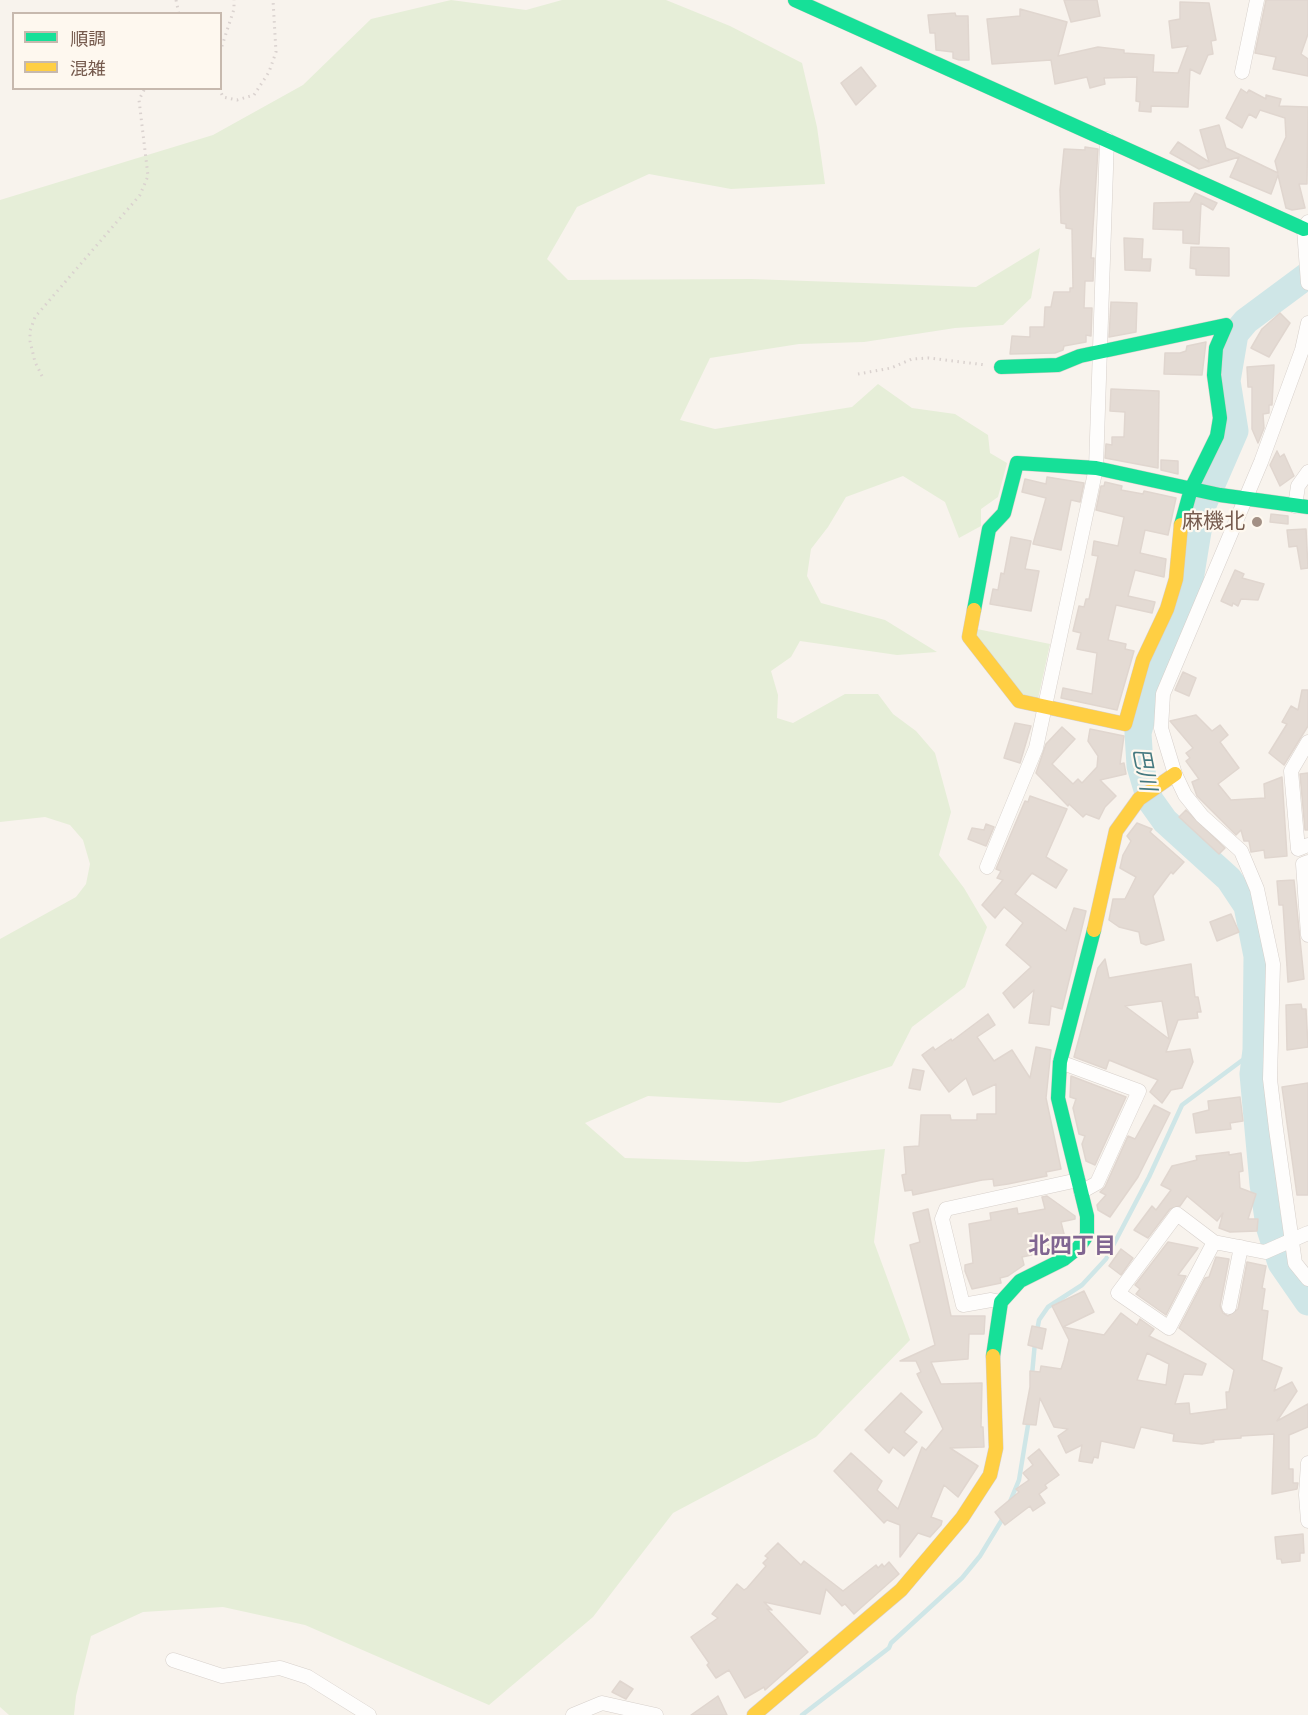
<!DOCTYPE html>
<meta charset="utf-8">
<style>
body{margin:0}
#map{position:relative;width:1308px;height:1715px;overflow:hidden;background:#f8f3ed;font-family:Inter,"Noto Sans JP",sans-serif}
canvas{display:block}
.legend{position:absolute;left:12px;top:12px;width:210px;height:78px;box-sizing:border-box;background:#fef8ef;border:2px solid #c7b9ae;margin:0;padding:8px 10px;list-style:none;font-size:18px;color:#755a4d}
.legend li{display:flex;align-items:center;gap:12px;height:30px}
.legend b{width:30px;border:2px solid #c7b9ae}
</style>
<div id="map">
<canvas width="1308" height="1715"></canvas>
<ul class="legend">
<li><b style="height:8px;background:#16e098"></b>順調</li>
<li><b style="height:8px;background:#ffcf43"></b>混雑</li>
</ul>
</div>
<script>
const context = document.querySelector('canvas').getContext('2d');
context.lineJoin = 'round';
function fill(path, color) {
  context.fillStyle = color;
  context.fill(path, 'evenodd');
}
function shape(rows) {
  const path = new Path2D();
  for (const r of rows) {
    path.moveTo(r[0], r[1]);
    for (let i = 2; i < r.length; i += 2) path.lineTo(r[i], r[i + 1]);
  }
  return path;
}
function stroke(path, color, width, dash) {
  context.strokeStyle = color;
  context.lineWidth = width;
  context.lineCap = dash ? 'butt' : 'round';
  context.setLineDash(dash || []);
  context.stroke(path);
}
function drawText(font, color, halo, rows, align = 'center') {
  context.font = font + ' Inter,"Noto Sans JP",sans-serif';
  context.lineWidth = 4.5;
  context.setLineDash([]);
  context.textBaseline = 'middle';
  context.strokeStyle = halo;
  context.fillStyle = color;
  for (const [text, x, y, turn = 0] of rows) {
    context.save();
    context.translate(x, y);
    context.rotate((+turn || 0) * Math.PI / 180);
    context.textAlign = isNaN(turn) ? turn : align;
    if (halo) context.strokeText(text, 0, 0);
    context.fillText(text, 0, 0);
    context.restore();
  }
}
fill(shape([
 [451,0,526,10,562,0,666,0,730,26,802,63,817,127,825,184,731,189,649,174,577,207,547,259,568,280,751,279,976,287,1040,248,1031,298,1003,325,955,328,864,342,799,344,710,358,680,420,715,429,852,407,878,384,912,408,955,414,988,435,990,453,1007,463,998,497,981,509,981,526,959,538,945,502,903,476,846,497,828,527,811,549,807,576,821,603,885,620,937,652,897,655,800,641,791,657,771,671,778,695,777,718,793,723,845,694,878,694,893,714,916,731,935,753,951,812,939,855,964,888,987,927,965,987,912,1027,892,1066,780,1103,648,1096,585,1123,625,1158,747,1162,885,1149,874,1242,910,1340,816,1437,673,1513,593,1617,489,1705,305,1625,223,1607,143,1612,91,1636,76,1696,74,1715,9,1715,0,1707,0,939,76,897,86,884,90,864,83,840,70,825,45,817,0,822,0,200,213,135,303,85,371,19],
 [977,629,1050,644,1038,699,1024,696,976,638]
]), '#e6eed8');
stroke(shape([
 [1037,1331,1039,1320,1048,1307,1082,1285,1106,1259,1149,1177,1182,1105,1256,1050],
 [1032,1375,1035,1342],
 [1009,1504,1019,1480,1029,1419],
 [802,1715,889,1648,891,1643,962,1578,980,1556,1003,1518]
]), '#cfe6e7', 4.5);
stroke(shape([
 [1308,275,1246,321,1235,334,1227,381,1235,431,1202,507,1188,592,1156,665,1138,733,1140,766,1150,800,1165,821,1229,879,1247,906,1257,956,1256,1050,1253,1074,1263,1184,1269,1226,1281,1263,1308,1302]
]), '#cfe6e7', 27);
const building = shape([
 [1064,0,1097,0,1100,16,1071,22,1064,0],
 [1266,0,1308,0,1308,34,1301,54,1308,59,1308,76,1273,69,1276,57,1255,53,1266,0],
 [1180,2,1209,3,1216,40,1211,41,1213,54,1208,55,1200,74,1190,69,1188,107,1151,106,1151,112,1139,111,1140,102,1136,101,1137,77,1104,78,1105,84,1090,88,1087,77,1055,84,1051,60,992,64,987,19,1020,16,1020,9,1067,22,1058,56,1098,47,1124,50,1124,53,1154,55,1153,72,1178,73,1188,46,1172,48,1169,21,1180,19,1180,2],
 [955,13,956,16,968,16,969,60,959,60,953,58,953,52,936,50,935,33,930,33,928,15,955,13],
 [861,67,876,86,856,105,841,83,861,67],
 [1241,89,1247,93,1249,90,1266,99,1266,95,1281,99,1279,106,1308,107,1307,184,1299,184,1305,208,1292,210,1286,208,1278,175,1271,194,1230,177,1239,157,1199,169,1170,153,1178,142,1209,162,1200,130,1219,125,1226,148,1278,173,1275,161,1286,137,1285,118,1260,110,1256,118,1249,114,1242,128,1226,118,1241,89],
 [1085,147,1098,149,1091,258,1094,258,1093,281,1085,281,1084,308,1092,308,1091,336,1086,335,1086,342,1064,346,1063,350,1055,353,1010,354,1012,336,1030,337,1030,327,1044,327,1045,307,1051,307,1054,292,1070,292,1070,288,1073,288,1072,229,1066,228,1066,224,1061,223,1060,190,1064,149,1085,150,1085,147],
 [1195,193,1217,203,1213,210,1201,203,1199,244,1183,243,1183,230,1153,229,1154,203,1190,202,1195,193],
 [1124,238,1143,239,1142,259,1151,259,1150,271,1125,270,1124,238],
 [1191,247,1229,248,1229,276,1196,275,1196,269,1190,268,1191,247],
 [1111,302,1137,303,1136,332,1109,337,1111,302],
 [1280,313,1290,323,1269,357,1251,348,1262,329,1280,313],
 [1206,342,1202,375,1164,374,1165,353,1180,353,1186,351,1187,346,1206,342],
 [1274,365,1272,405,1269,405,1269,413,1263,414,1264,428,1258,443,1252,429,1252,387,1248,387,1247,367,1274,365],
 [1111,389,1159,391,1158,468,1105,458,1106,444,1112,445,1112,437,1124,437,1125,412,1110,411,1111,389],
 [1277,451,1280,457,1284,454,1294,476,1280,486,1270,465,1277,451],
 [1161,460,1178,461,1178,474,1161,470,1161,460],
 [1047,477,1084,483,1080,502,1071,500,1061,550,1033,544,1046,498,1022,492,1025,479,1046,484,1047,477],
 [1105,482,1122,486,1121,490,1143,494,1144,491,1176,498,1168,535,1145,530,1140,553,1166,559,1164,577,1135,570,1128,596,1155,602,1152,613,1116,605,1108,640,1126,644,1125,649,1134,651,1117,710,1061,698,1063,688,1092,694,1097,653,1077,649,1081,633,1073,631,1079,606,1084,607,1086,599,1089,599,1098,556,1092,555,1094,541,1118,546,1124,517,1096,510,1101,486,1104,486,1105,482],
 [1271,514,1288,516,1288,524,1270,522,1271,514],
 [1306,529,1308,568,1301,569,1297,546,1289,547,1287,530,1306,529],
 [1011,537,1031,541,1025,569,1039,571,1031,611,990,604,993,589,998,590,1001,573,1004,574,1011,537],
 [1235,570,1244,574,1242,578,1264,584,1258,600,1241,599,1238,606,1233,603,1232,606,1221,601,1235,570],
 [1183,672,1196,678,1189,696,1175,690,1183,672],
 [1302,690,1308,690,1308,726,1284,765,1269,753,1287,724,1282,722,1291,706,1298,710,1302,690],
 [1196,715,1212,731,1220,725,1228,735,1220,742,1239,768,1218,784,1231,800,1265,798,1264,784,1282,777,1287,856,1265,858,1264,850,1251,852,1249,841,1244,841,1241,830,1236,835,1197,796,1192,782,1199,779,1186,761,1190,758,1186,753,1193,748,1170,721,1196,715],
 [1015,723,1031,726,1020,763,1004,758,1015,723],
 [1062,727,1075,739,1052,764,1073,784,1078,779,1082,783,1097,767,1098,756,1088,741,1090,729,1124,736,1120,764,1124,763,1126,774,1100,780,1116,796,1105,807,1099,819,1086,814,1083,817,1069,804,1068,806,1036,773,1046,744,1062,727],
 [1308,773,1308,830,1305,830,1300,774,1308,773],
 [1030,796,1067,809,1046,857,1067,870,1056,888,1032,873,1015,894,1066,931,1074,908,1086,911,1062,1009,1051,1006,1049,1025,1029,1023,1034,990,1014,1008,1003,993,1031,967,1006,945,1023,923,1004,907,995,918,982,905,1003,880,997,878,1001,871,996,869,1025,801,1028,802,1030,796],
 [1186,810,1225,848,1219,854,1179,817,1186,810],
 [1137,823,1152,829,1150,832,1184,862,1173,874,1171,872,1153,896,1164,940,1146,945,1141,943,1139,932,1119,927,1109,920,1113,899,1125,899,1136,877,1120,868,1123,855,1131,841,1127,836,1137,823],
 [986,824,994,827,986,846,968,839,972,828,984,830,986,824],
 [1294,880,1304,979,1288,982,1283,905,1279,905,1277,881,1294,880],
 [1231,914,1239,932,1217,941,1210,922,1231,914],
 [1105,959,1109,978,1191,964,1195,997,1198,997,1201,1012,1197,1012,1198,1018,1178,1020,1166,1052,1190,1049,1193,1062,1182,1088,1171,1090,1162,1103,1150,1092,1158,1080,1109,1060,1106,1069,1074,1057,1098,968,1105,959],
 [1162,1001,1169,1039,1125,1006,1162,1001],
 [1301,1004,1302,1009,1306,1009,1308,1047,1287,1050,1286,1005,1301,1004],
 [988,1014,995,1025,977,1037,994,1061,1012,1050,1030,1078,1036,1047,1051,1050,1046,1098,1061,1169,1046,1172,1047,1176,1008,1184,994,1186,993,1179,982,1180,913,1195,912,1190,905,1191,902,1175,906,1174,904,1147,919,1146,921,1115,950,1115,951,1120,977,1120,977,1114,996,1114,996,1084,973,1095,966,1078,949,1092,922,1055,933,1047,935,1050,951,1039,952,1041,988,1014],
 [913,1069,924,1071,920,1090,909,1088,913,1069],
 [1071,1076,1126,1097,1095,1165,1086,1161,1082,1144,1085,1136,1079,1134,1073,1108,1076,1099,1070,1097,1071,1076],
 [1308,1083,1308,1195,1297,1195,1282,1087,1308,1083],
 [1240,1097,1243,1121,1230,1123,1231,1129,1196,1133,1193,1114,1209,1110,1208,1101,1240,1097],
 [1154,1105,1170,1113,1138,1177,1110,1217,1098,1210,1097,1205,1106,1195,1100,1192,1105,1187,1128,1136,1135,1139,1154,1105],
 [1229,1152,1229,1155,1241,1153,1243,1171,1239,1172,1240,1188,1256,1194,1248,1219,1258,1219,1257,1231,1230,1232,1219,1228,1223,1213,1217,1221,1187,1196,1180,1206,1170,1209,1148,1238,1134,1230,1152,1206,1156,1210,1171,1190,1161,1185,1172,1166,1197,1160,1196,1156,1229,1152],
 [1047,1196,1075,1216,1075,1219,1061,1222,1066,1242,1055,1250,1022,1257,1024,1265,1008,1276,1000,1278,1001,1283,972,1289,965,1271,965,1265,973,1263,969,1224,991,1220,990,1213,1017,1208,1018,1214,1045,1209,1042,1197,1047,1196],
 [928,1209,951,1316,985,1316,984,1334,969,1334,968,1359,931,1362,941,1384,982,1383,981,1427,983,1427,984,1447,950,1448,978,1466,958,1497,944,1485,931,1517,942,1521,941,1525,930,1537,918,1533,900,1557,900,1525,887,1520,884,1523,834,1471,851,1453,882,1481,877,1490,898,1509,922,1447,926,1450,943,1429,917,1374,921,1372,916,1361,900,1361,935,1345,910,1245,920,1242,913,1213,928,1209],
 [1168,1242,1198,1248,1178,1275,1186,1276,1166,1315,1136,1294,1140,1289,1135,1285,1168,1242],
 [1121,1249,1133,1258,1121,1275,1109,1266,1121,1249],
 [1216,1257,1229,1259,1220,1306,1223,1313,1228,1316,1238,1309,1247,1262,1266,1266,1262,1288,1265,1289,1262,1310,1268,1311,1262,1360,1282,1368,1274,1391,1292,1382,1297,1391,1277,1421,1308,1404,1308,1427,1289,1435,1289,1469,1293,1469,1293,1483,1298,1483,1297,1489,1272,1494,1274,1434,1241,1436,1241,1438,1213,1440,1214,1442,1202,1444,1173,1441,1174,1434,1141,1427,1134,1448,1101,1441,1098,1458,1094,1457,1092,1463,1079,1461,1082,1445,1066,1453,1058,1436,1068,1429,1054,1427,1040,1398,1036,1425,1023,1424,1030,1387,1030,1371,1040,1372,1041,1366,1061,1369,1064,1360,1069,1340,1052,1306,1084,1291,1094,1312,1063,1327,1104,1335,1121,1313,1137,1325,1140,1319,1154,1329,1149,1336,1206,1364,1202,1375,1184,1374,1175,1404,1189,1403,1190,1414,1227,1409,1226,1392,1229,1392,1234,1370,1179,1328,1205,1278,1209,1277,1216,1257],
 [1147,1353,1169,1364,1166,1385,1137,1380,1147,1353],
 [1032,1326,1046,1329,1042,1349,1028,1345,1032,1326],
 [901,1393,922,1412,904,1432,917,1442,904,1456,893,1447,889,1453,865,1430,901,1393],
 [1039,1449,1059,1475,1045,1485,1047,1488,1039,1494,1045,1503,1033,1511,1030,1506,1005,1525,995,1512,1019,1492,1016,1489,1029,1480,1023,1473,1033,1465,1028,1458,1039,1449],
 [1303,1534,1304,1553,1300,1553,1300,1561,1282,1563,1281,1559,1277,1559,1275,1537,1303,1534],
 [778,1543,801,1565,804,1561,843,1591,876,1565,878,1568,882,1564,884,1567,889,1562,899,1574,854,1614,845,1604,842,1606,826,1589,820,1614,764,1602,772,1610,767,1609,808,1652,765,1690,764,1687,745,1698,729,1670,716,1678,707,1665,709,1663,691,1637,718,1618,712,1614,737,1584,744,1590,747,1588,766,1566,763,1563,768,1558,765,1556,778,1543],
 [620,1681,633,1689,626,1699,612,1692,620,1681],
 [718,1696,727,1715,691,1715,718,1696]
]);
fill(building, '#e4dbd4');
stroke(building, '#e0d6cf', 1.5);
const street = shape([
 [1242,72,1257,0],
 [1308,222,1304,229,1308,283],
 [1308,323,1302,350,1261,462,1163,694,1161,728,1175,774,1185,795,1202,816,1241,851,1257,889,1273,964,1270,1079,1276,1129,1295,1263,1308,1279],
 [1295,506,1298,486,1308,472],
 [1308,742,1291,771,1298,849,1308,845],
 [1308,862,1303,864,1308,935],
 [987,867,1036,748,1096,468,1107,139],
 [1060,1062,1139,1091,1097,1183,1081,1192],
 [1214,1242,1169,1328,1118,1293,1177,1214,1214,1242,1265,1252,1308,1233],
 [1001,1302,991,1300,963,1305,942,1219,946,1209,1078,1180],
 [1229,1307,1241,1247],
 [1308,1463,1306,1495,1308,1521],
 [173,1660,222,1676,280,1668,308,1677,369,1715],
 [573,1715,602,1703,656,1715]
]);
const fast = shape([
 [795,0,1304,229],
 [1001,367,1058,365,1080,356,1226,325,1216,348,1214,375,1220,418,1217,436,1191,489,1181,525],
 [974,610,989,529,1004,513,1017,463,1096,468,1220,495,1308,507],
 [993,1356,1001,1302,1020,1281,1064,1259,1079,1247,1087,1235,1087,1216,1058,1098,1060,1062,1094,930]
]);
const slow = shape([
 [974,610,969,637,1019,701,1125,724,1143,660,1167,609,1176,579,1181,525],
 [1094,930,1116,831,1139,799,1175,774],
 [754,1715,901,1590,962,1518,990,1475,996,1448,993,1356]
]);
stroke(street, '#d7d0cb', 15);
stroke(fast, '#d7cfc9', 15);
stroke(slow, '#d7cfc9', 15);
stroke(shape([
 [176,0,179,14],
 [220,52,234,9,234,0],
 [219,88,223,97,237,100,254,95,269,72,276,52,273,0],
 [858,374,891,368,912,359,929,358,986,365],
 [42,376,35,362,30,341,30,331,35,317,140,195,148,176,139,100,145,88]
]), '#dad2cf', 3, [1.5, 4.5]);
stroke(street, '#fefdfc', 14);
stroke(fast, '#16e098', 14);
stroke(slow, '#ffcf43', 14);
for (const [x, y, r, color] of [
 [1257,522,6,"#a39085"]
]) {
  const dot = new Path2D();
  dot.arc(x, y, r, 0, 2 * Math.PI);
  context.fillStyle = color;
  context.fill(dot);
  stroke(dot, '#fef8ef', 2);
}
drawText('21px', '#755a4d', '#fef8ef', [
 ["麻機北",1245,522]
], 'right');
drawText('italic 22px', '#447980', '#fef8ef', [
 ["巴川",1144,769,79]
]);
drawText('bold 22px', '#806591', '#fef8ef', [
 ["北四丁目",1072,1246]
]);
</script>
